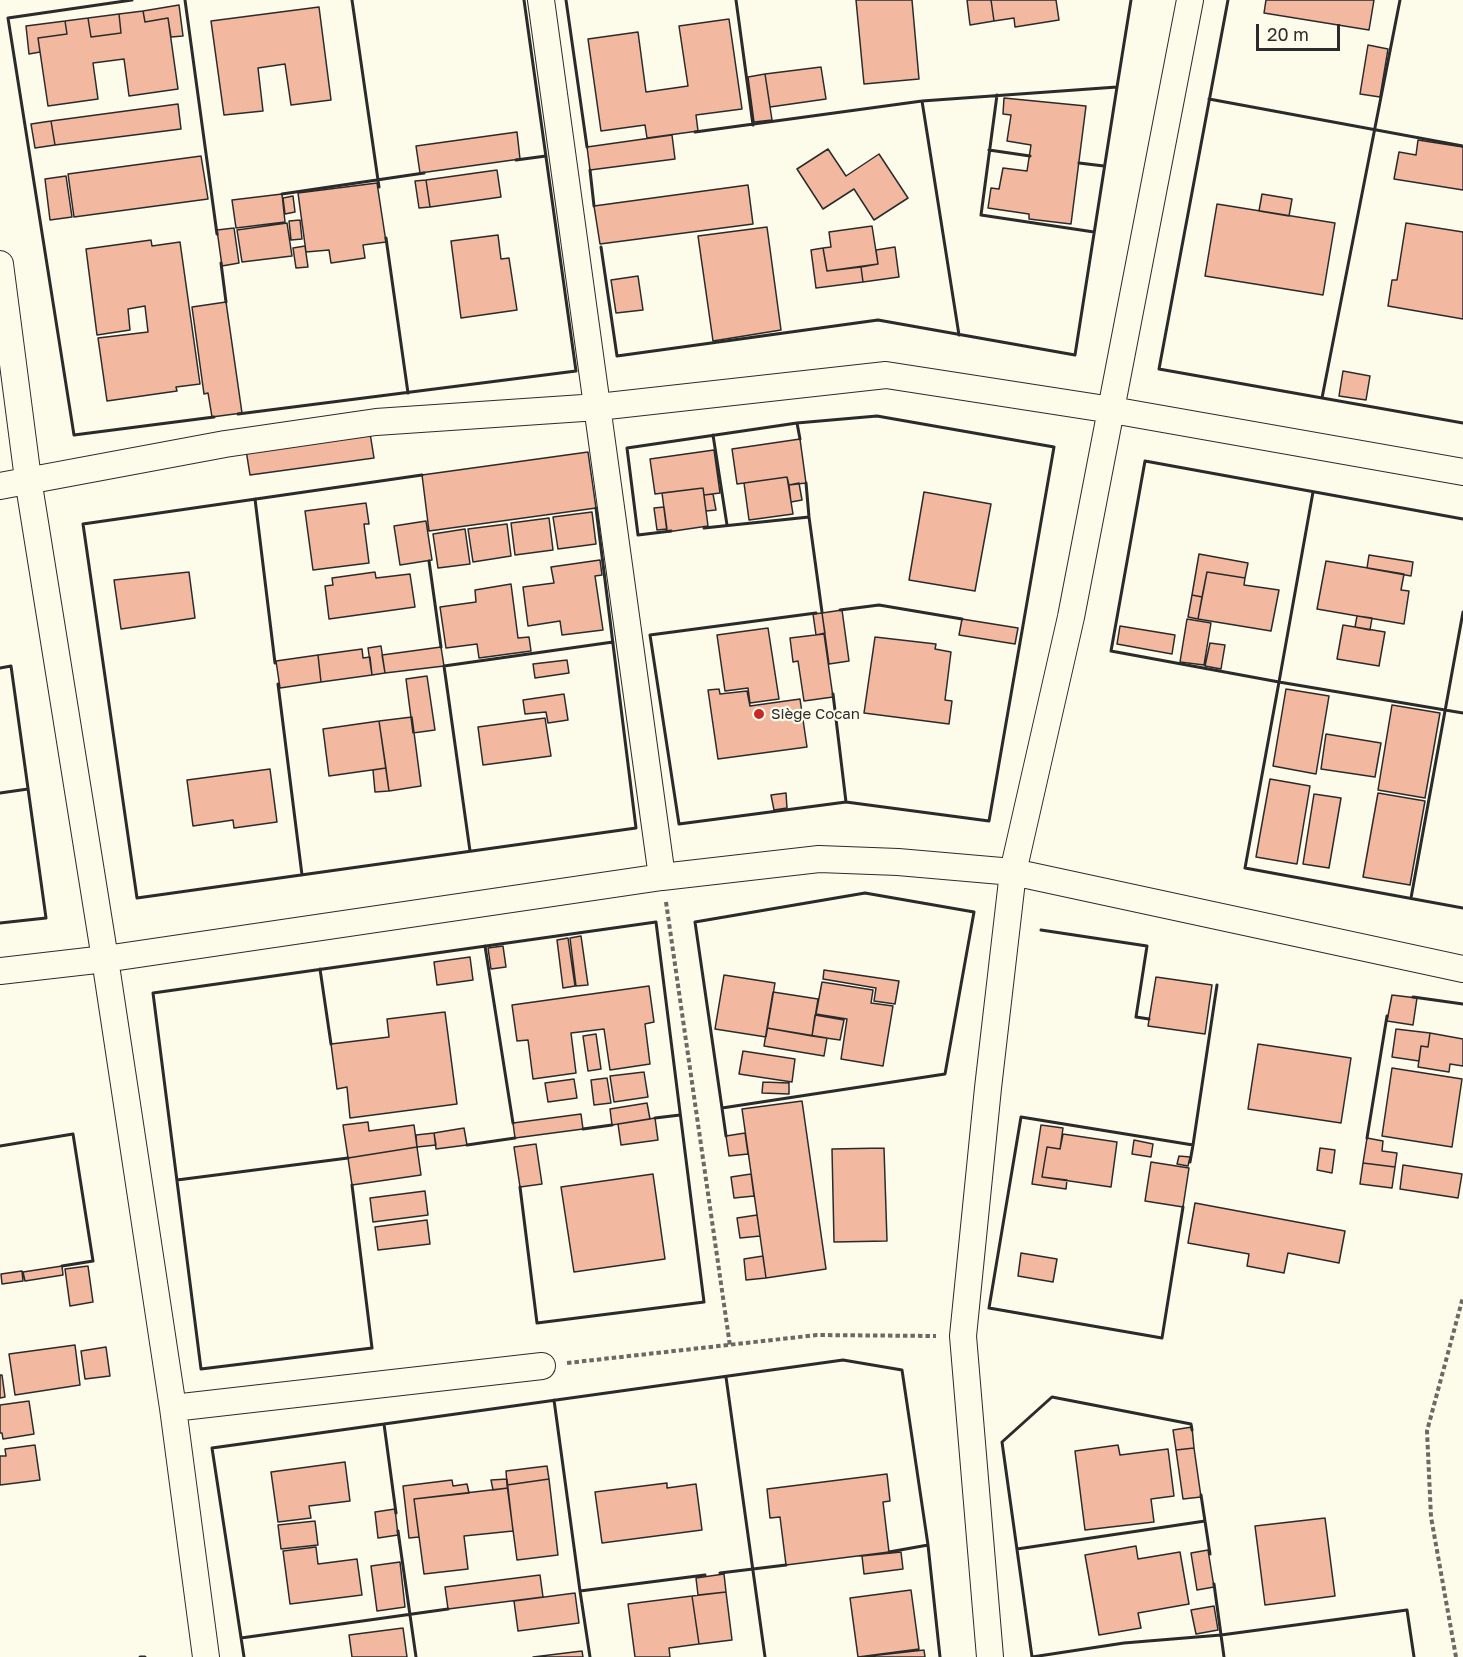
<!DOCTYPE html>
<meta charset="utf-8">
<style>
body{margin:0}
#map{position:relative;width:1463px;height:1657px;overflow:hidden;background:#fdfbea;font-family:"Golos Text",sans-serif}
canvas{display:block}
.scale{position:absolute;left:1256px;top:24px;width:84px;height:27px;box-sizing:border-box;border:3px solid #2b2b2b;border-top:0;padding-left:8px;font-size:18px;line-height:21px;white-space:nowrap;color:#2b2b2b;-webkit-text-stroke:4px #fdfbea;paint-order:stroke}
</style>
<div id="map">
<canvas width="1463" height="1657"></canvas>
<div class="scale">20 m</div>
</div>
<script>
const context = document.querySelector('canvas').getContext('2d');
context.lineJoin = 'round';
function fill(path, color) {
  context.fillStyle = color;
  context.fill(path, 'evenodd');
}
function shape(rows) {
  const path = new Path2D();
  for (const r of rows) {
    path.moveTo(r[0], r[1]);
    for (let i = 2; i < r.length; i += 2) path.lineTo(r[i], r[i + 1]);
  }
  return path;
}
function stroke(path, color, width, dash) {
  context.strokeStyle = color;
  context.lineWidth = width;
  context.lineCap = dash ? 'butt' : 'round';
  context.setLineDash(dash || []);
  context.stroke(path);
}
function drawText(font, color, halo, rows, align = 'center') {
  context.font = font + ' "Golos Text",sans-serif';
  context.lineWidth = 4.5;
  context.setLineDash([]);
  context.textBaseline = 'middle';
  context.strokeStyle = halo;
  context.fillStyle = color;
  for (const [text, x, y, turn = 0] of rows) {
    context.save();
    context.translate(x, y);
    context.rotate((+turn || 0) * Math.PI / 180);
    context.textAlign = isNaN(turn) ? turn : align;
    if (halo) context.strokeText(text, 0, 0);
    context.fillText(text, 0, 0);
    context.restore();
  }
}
const building = shape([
 [856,0,912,0,919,79,864,84,856,0],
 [967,0,991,0,994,21,970,25,967,0],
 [991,0,1056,0,1059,20,1015,27,1014,18,994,21,991,0],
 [1266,0,1374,0,1369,30,1264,13,1266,0],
 [179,5,183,36,171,37,168,18,145,22,143,11,179,5],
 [319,7,331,100,291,105,285,64,258,68,263,111,224,115,211,21,319,7],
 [143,11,145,22,168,18,178,89,129,96,124,59,93,63,98,99,48,106,38,38,67,34,65,21,88,18,91,37,121,33,119,14,143,11],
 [119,14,121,33,91,37,88,18,119,14],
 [729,19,742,109,696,115,698,131,647,138,645,125,601,131,588,39,638,32,646,92,688,86,679,26,729,19],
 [65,21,67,34,38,38,40,52,29,54,26,26,65,21],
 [1368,45,1388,49,1380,97,1360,94,1368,45],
 [821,67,826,99,770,107,765,74,821,67],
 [765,74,772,120,754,122,748,77,765,74],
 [1004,98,1086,106,1071,224,1029,219,1029,214,988,208,991,188,999,189,1003,168,1027,171,1031,145,1007,141,1011,115,1003,114,1004,98],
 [178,104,181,129,55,145,51,121,178,104],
 [51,121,55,145,35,148,31,124,51,121],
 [517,132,520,159,420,173,416,146,517,132],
 [672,135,675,159,590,170,587,147,672,135],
 [1418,140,1463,147,1463,190,1394,179,1399,152,1416,155,1418,140],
 [828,149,846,176,879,154,908,198,874,220,854,189,823,209,797,169,828,149],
 [201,156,208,199,74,217,68,174,201,156],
 [497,170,501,197,430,207,426,180,497,170],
 [66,176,72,217,50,220,45,179,66,176],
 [426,180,430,207,419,208,415,181,426,180],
 [377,183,386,242,363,245,365,258,331,263,329,250,306,252,298,193,377,183],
 [748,185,753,224,600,244,594,206,748,185],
 [282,194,285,222,236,228,232,200,282,194],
 [1262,194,1292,199,1289,216,1259,211,1262,194],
 [293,196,295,212,285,214,283,198,293,196],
 [1217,204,1335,223,1323,295,1205,276,1217,204],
 [300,220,302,239,291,240,289,221,300,220],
 [287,223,292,256,242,262,237,230,287,223],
 [1406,223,1463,232,1463,319,1388,306,1392,280,1397,280,1406,223],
 [872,226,878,264,827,271,823,248,831,247,829,232,872,226],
 [767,227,781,330,713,341,698,236,767,227],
 [234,228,239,263,222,266,217,230,234,228],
 [498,235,501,259,509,258,517,310,461,318,451,241,498,235],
 [151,240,152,246,180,242,200,384,176,387,177,391,107,401,98,338,148,332,145,306,128,309,130,330,97,335,86,249,151,240],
 [305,246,308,267,296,268,293,248,305,246],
 [895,247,899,277,863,282,861,267,878,264,876,250,895,247],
 [823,248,827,271,861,267,863,282,816,288,811,250,823,248],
 [638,276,643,310,616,313,611,280,638,276],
 [226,302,242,413,212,417,208,393,204,394,192,307,226,302],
 [1343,371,1370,376,1366,400,1339,396,1343,371],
 [370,433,374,458,250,475,246,450,370,433],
 [800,439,806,483,789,485,787,477,737,484,732,449,800,439],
 [714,450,720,493,704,495,703,488,655,494,650,459,714,450],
 [588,452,596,508,429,531,422,475,588,452],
 [787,477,793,514,749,520,744,483,787,477],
 [799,483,802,500,791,502,789,485,799,483],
 [703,488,708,526,667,532,662,493,703,488],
 [924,492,991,504,975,591,909,580,924,492],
 [713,494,716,510,706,511,704,495,713,494],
 [366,503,369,524,364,524,369,563,313,570,305,511,366,503],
 [664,507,667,529,657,530,654,508,664,507],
 [592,512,596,544,558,549,553,517,592,512],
 [549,518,553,550,515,555,511,523,549,518],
 [426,521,432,560,400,565,394,526,426,521],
 [507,524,511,556,473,562,468,529,507,524],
 [465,529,470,564,438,568,433,534,465,529],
 [1199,554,1248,563,1245,578,1207,572,1202,597,1192,595,1199,554],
 [1369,555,1413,562,1411,576,1367,568,1369,555],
 [600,560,602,575,595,576,603,630,562,635,560,621,528,626,523,587,554,583,551,567,600,560],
 [1326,561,1404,574,1401,590,1409,591,1404,624,1317,609,1326,561],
 [189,572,195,618,121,629,114,580,189,572],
 [375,572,376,578,410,574,415,607,329,619,325,586,333,585,332,578,375,572],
 [1207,572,1245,578,1244,585,1279,590,1271,631,1198,619,1207,572],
 [511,584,518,638,529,637,531,651,479,658,477,644,446,648,440,607,476,602,475,590,511,584],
 [1192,595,1202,597,1198,619,1188,617,1192,595],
 [842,610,849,661,829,664,822,613,842,610],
 [822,613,825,633,816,635,813,614,822,613],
 [1357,616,1372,618,1370,630,1355,627,1357,616],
 [962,619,1018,628,1015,644,959,635,962,619],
 [1187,619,1211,623,1204,665,1180,662,1187,619],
 [1343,625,1385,632,1379,666,1337,659,1343,625],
 [1120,626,1175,635,1172,654,1117,644,1120,626],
 [768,628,779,699,750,703,748,688,725,691,717,635,768,628],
 [824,634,833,697,804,701,798,661,793,662,790,638,824,634],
 [875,637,936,644,935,649,951,652,945,700,952,701,949,724,864,713,875,637],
 [1210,643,1225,645,1221,669,1205,666,1210,643],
 [381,646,385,673,372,675,368,648,381,646],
 [441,647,444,666,385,673,382,655,441,647],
 [362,649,363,658,370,657,372,675,321,682,318,655,362,649],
 [318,655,321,682,280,688,276,661,318,655],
 [567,660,569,673,535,678,533,664,567,660],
 [427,676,435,730,413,733,406,679,427,676],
 [719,689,720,694,747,691,750,706,800,699,807,747,718,759,708,690,719,689],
 [1286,689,1329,696,1316,774,1273,766,1286,689],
 [564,694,568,720,548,723,546,712,525,714,523,700,564,694],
 [1392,705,1440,713,1425,798,1378,790,1392,705],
 [412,717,421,786,389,791,379,721,412,717],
 [545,718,551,756,483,765,478,727,545,718],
 [379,721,386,768,329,776,323,729,379,721],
 [1326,734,1381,743,1375,777,1321,769,1326,734],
 [386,768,389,791,375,792,373,770,386,768],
 [270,769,277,822,234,828,233,820,193,826,187,780,270,769],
 [1270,779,1310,786,1297,864,1256,857,1270,779],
 [786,793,787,808,774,810,771,795,786,793],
 [1378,793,1425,801,1410,885,1363,877,1378,793],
 [1314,794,1341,798,1329,868,1303,864,1314,794],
 [581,936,588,985,576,986,570,938,581,936],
 [568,938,575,986,563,988,557,940,568,938],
 [503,946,506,967,491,969,488,948,503,946],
 [470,957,473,980,437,985,434,962,470,957],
 [824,970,899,981,895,1004,874,1001,876,988,823,979,824,970],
 [724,975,775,983,766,1037,715,1029,724,975],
 [1156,977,1212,985,1205,1034,1148,1026,1156,977],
 [822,982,873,990,871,1003,893,1006,883,1066,841,1059,847,1019,816,1014,822,982],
 [649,986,654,1022,645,1024,650,1064,610,1070,604,1029,571,1033,576,1073,533,1079,528,1040,517,1041,512,1005,649,986],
 [773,992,818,999,812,1036,767,1028,773,992],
 [1392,995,1417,998,1413,1025,1387,1021,1392,995],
 [445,1012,457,1104,350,1118,347,1087,337,1089,331,1044,389,1037,387,1019,445,1012],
 [815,1015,844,1020,840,1040,812,1036,815,1015],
 [767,1028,827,1038,824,1056,764,1046,767,1028],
 [1396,1029,1430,1033,1428,1047,1421,1046,1419,1061,1392,1057,1396,1029],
 [1430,1033,1463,1039,1463,1066,1450,1064,1449,1072,1418,1067,1421,1046,1428,1047,1430,1033],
 [596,1034,601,1069,588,1071,583,1036,596,1034],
 [1258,1044,1351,1058,1341,1123,1248,1109,1258,1044],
 [743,1051,795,1059,792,1082,739,1074,743,1051],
 [1392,1068,1462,1079,1452,1147,1382,1136,1392,1068],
 [644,1072,648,1097,614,1102,610,1076,644,1072],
 [607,1078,611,1103,594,1105,591,1080,607,1078],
 [574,1079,577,1098,548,1102,545,1083,574,1079],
 [763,1082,789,1083,789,1094,762,1093,763,1082],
 [802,1101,826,1269,766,1278,742,1109,802,1101],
 [647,1103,650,1119,612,1125,610,1109,647,1103],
 [581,1114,583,1129,515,1138,513,1123,581,1114],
 [655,1118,658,1140,621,1145,618,1124,655,1118],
 [368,1122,369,1131,414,1125,417,1147,348,1158,343,1125,368,1122],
 [1041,1125,1063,1128,1060,1149,1047,1147,1042,1177,1067,1180,1066,1189,1032,1184,1041,1125],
 [464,1128,467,1145,436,1149,434,1133,464,1128],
 [434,1133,436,1145,417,1147,416,1135,434,1133],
 [745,1133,748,1154,729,1156,726,1136,745,1133],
 [1063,1134,1117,1142,1111,1187,1042,1177,1047,1147,1060,1149,1063,1134],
 [1367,1138,1383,1141,1382,1151,1397,1153,1395,1167,1363,1163,1367,1138],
 [1134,1140,1153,1144,1151,1157,1132,1154,1134,1140],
 [536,1144,542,1184,520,1187,514,1147,536,1144],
 [417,1147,421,1175,352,1185,348,1158,417,1147],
 [884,1148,887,1241,834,1242,832,1149,884,1148],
 [1320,1148,1335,1150,1332,1173,1317,1170,1320,1148],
 [1179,1156,1190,1157,1188,1166,1177,1164,1179,1156],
 [1151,1162,1189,1168,1183,1207,1145,1201,1151,1162],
 [1363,1163,1395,1167,1392,1188,1360,1184,1363,1163],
 [1403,1165,1462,1174,1458,1198,1400,1189,1403,1165],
 [653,1174,665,1259,574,1272,561,1187,653,1174],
 [751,1174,754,1196,734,1198,731,1177,751,1174],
 [425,1191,428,1215,373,1222,370,1198,425,1191],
 [1195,1203,1345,1231,1339,1263,1288,1253,1284,1273,1247,1266,1249,1254,1188,1243,1195,1203],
 [757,1215,760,1236,740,1238,737,1218,757,1215],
 [427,1220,430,1244,378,1250,375,1227,427,1220],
 [1021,1253,1057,1259,1053,1282,1018,1276,1021,1253],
 [763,1256,766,1278,746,1280,744,1259,763,1256],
 [62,1266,63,1275,25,1281,23,1272,62,1266],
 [88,1266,93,1302,70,1306,65,1269,88,1266],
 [22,1271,23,1281,2,1284,1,1274,22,1271],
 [75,1345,80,1385,15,1395,9,1354,75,1345],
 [106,1347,110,1376,85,1379,81,1351,106,1347],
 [0,1375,2,1375,5,1397,0,1398,0,1375],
 [29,1401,34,1434,3,1439,2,1433,0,1433,0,1405,29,1401],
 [1192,1427,1194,1448,1176,1450,1173,1430,1192,1427],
 [35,1445,40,1480,0,1485,0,1456,6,1456,5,1449,35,1445],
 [1118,1445,1120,1455,1168,1449,1174,1496,1151,1499,1154,1522,1085,1530,1075,1451,1118,1445],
 [1194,1448,1201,1497,1183,1499,1176,1450,1194,1448],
 [345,1462,350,1501,309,1506,311,1518,278,1522,271,1472,345,1462],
 [547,1466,549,1479,507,1485,506,1471,547,1466],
 [887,1474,890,1501,883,1502,889,1552,786,1565,780,1517,770,1518,767,1489,887,1474],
 [507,1479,508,1488,493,1490,491,1480,507,1479],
 [549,1479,558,1555,517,1560,507,1485,549,1479],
 [452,1480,453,1486,467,1484,469,1493,414,1499,419,1537,409,1538,403,1486,452,1480],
 [667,1483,667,1488,696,1484,702,1530,602,1543,595,1492,667,1483],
 [508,1488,513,1531,464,1536,468,1569,424,1574,414,1499,508,1488],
 [395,1509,398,1535,378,1538,375,1512,395,1509],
 [1325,1518,1335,1596,1265,1605,1255,1526,1325,1518],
 [315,1521,318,1545,281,1549,278,1525,315,1521],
 [1136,1546,1138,1559,1180,1552,1189,1604,1138,1613,1141,1628,1099,1635,1085,1555,1136,1546],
 [316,1547,318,1564,357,1559,362,1595,290,1604,283,1551,316,1547],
 [1208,1550,1214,1587,1197,1590,1191,1553,1208,1550],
 [901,1552,903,1569,864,1574,862,1556,901,1552],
 [400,1562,405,1607,377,1611,371,1566,400,1562],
 [724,1574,726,1592,698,1595,696,1578,724,1574],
 [540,1575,543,1597,448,1609,445,1587,540,1575],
 [911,1590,919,1649,858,1657,850,1598,911,1590],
 [726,1592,732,1640,699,1644,692,1596,726,1592],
 [575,1593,579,1623,518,1631,514,1601,575,1593],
 [692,1596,699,1644,669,1648,670,1657,635,1657,628,1604,692,1596],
 [1214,1606,1218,1630,1196,1634,1191,1610,1214,1606],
 [403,1628,407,1657,352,1657,349,1635,403,1628],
 [924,1650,925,1657,861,1657,924,1650],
 [582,1651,583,1657,533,1657,582,1651]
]);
fill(building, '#f2b8a0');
stroke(building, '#2b2b2b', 1.5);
const street = shape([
 [541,0,662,877],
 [0,264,28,479,105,959,173,1408,206,1657],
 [0,486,225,444,376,422,598,407,886,375,1112,410,1463,472],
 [0,971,105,959,662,877,819,859,898,862,1013,872,1463,969],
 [173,1408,542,1366],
 [990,1657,963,1336,988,1088,1013,872,1071,617,1190,0]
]);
stroke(street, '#2b2b2b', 28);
stroke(shape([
 [666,902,730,1346],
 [567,1363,817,1335,936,1336],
 [1456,1657,1431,1517,1427,1431,1463,1297]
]), '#6a6964', 4, [4.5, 3]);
stroke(street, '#fdfbea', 26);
stroke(shape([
 [132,0,8,18,74,435,214,417],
 [185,0,217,234],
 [352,0,379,187],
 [566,0,587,147],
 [736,0,753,125],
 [1228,0,1159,369,1463,423],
 [1117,87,1131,0],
 [997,95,981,215,1094,232],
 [1209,99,1463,146],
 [922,101,959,335],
 [989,150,1030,156],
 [516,160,546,156],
 [1079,163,1104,166],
 [590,170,594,206],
 [282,194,424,173],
 [386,238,408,393],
 [601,247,617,356,878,320,1075,355,1117,87,922,101,695,132],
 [221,263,226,302],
 [1322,398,1400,0],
 [238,414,576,371,524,0],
 [797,423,877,416,1054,447,989,821,846,802,679,824,650,635,816,613],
 [713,435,727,525],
 [422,475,83,524,137,898,636,828,596,508],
 [806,483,809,517,822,612],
 [1313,492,1279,682,1463,713],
 [255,499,275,663],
 [1463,519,1145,461,1111,651,1279,682,1245,868,1463,908],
 [704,528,809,517],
 [671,531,638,535,627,448,797,423,800,439],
 [429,561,441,647],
 [840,610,879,605,962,619],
 [0,668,11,666,46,918,0,923],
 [278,684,302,875],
 [833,694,846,802],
 [0,793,28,789],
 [470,851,444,666,613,642],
 [1411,898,1463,612],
 [1041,930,1147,946,1136,1017,1149,1019],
 [485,946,513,1123],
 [320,969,331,1044],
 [1413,997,1463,1004],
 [722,1108,945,1074,974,912,865,893,695,922,722,1108,726,1136],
 [655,1118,680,1115],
 [583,1129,612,1125],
 [1367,1138,1387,1016],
 [467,1145,515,1138],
 [1193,1145,1217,985],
 [0,1146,73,1134,93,1261,62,1266],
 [177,1180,348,1158],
 [352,1185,372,1348,201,1369,153,993,656,922,704,1302,537,1323,520,1187],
 [1183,1207,1162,1338,989,1308,1021,1117,1193,1145,1190,1162],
 [726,1377,765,1657],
 [554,1400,580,1591],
 [384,1424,396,1513],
 [1201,1495,1210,1554],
 [398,1531,416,1657],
 [1017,1549,1205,1521],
 [889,1552,928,1545,940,1657],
 [720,1573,786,1565],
 [1214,1584,1221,1635,1407,1610,1414,1657],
 [241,1638,448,1609],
 [140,1657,145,1657],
 [244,1657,212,1448,843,1360,902,1370,928,1545],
 [590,1657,580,1591,705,1575],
 [1032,1657,1002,1442,1052,1397,1191,1424,1192,1430],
 [1032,1657,1124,1643,1221,1635,1224,1657]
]), '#2b2b2b', 3);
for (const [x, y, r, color] of [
 [759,714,6,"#c62828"]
]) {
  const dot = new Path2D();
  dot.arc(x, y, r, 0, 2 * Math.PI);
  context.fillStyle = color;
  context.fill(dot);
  stroke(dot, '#fdfbea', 2);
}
drawText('15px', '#2b2b2b', '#fdfbea', [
 ["Siège Cocan",771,714]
], 'left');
</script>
